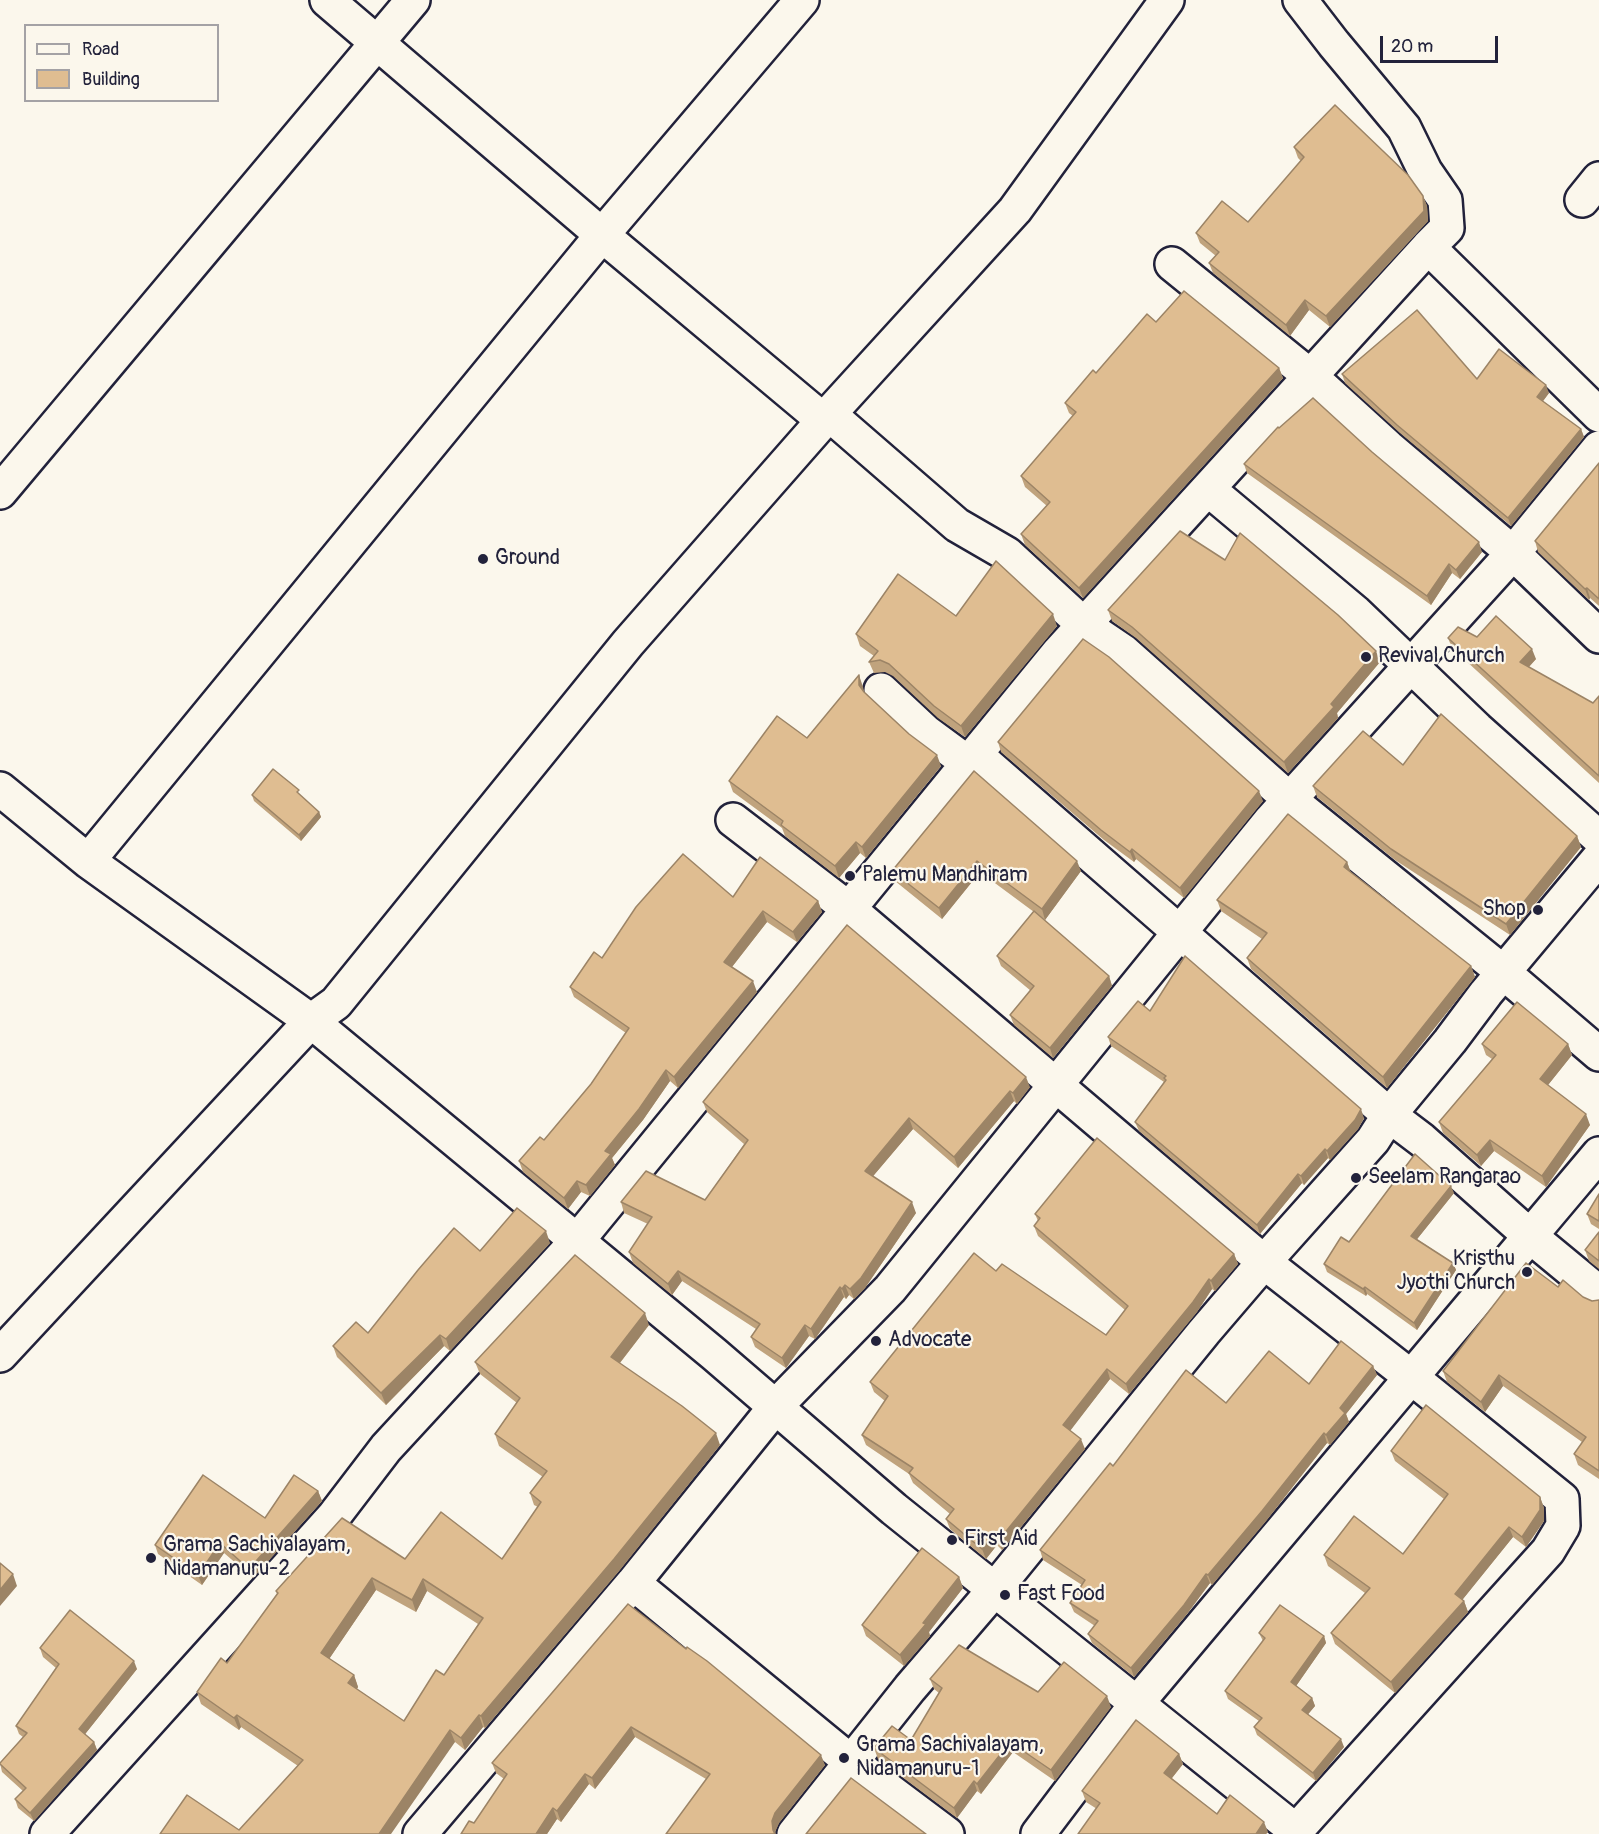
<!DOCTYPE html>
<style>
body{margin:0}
#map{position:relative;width:1599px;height:1834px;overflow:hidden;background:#fbf7ec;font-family:Pangolin,sans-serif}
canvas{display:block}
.legend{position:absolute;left:24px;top:24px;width:195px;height:78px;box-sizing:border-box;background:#fbf7ec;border:2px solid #a4a2a5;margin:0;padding:8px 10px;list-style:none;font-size:18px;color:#22223b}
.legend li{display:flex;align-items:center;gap:12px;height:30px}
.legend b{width:30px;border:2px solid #a4a2a5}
.scale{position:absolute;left:1380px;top:36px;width:118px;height:27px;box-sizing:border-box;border:3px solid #22223b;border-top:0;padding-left:8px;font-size:18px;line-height:21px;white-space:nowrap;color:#22223b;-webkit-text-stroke:4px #fbf7ec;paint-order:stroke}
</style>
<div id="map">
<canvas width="1599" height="1834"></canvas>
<ul class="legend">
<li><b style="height:8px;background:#fbf7ec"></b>Road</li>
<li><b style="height:16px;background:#dfbd91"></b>Building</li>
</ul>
<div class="scale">20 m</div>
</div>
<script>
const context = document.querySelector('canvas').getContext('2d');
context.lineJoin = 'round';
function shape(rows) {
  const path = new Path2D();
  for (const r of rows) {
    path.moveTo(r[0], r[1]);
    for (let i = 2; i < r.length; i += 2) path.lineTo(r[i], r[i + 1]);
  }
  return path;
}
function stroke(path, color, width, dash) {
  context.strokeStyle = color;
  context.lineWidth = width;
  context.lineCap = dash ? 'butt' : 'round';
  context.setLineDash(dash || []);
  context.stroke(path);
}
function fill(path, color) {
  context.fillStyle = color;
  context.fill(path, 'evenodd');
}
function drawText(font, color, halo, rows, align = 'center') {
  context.font = font + ' Pangolin,sans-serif';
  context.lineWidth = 4.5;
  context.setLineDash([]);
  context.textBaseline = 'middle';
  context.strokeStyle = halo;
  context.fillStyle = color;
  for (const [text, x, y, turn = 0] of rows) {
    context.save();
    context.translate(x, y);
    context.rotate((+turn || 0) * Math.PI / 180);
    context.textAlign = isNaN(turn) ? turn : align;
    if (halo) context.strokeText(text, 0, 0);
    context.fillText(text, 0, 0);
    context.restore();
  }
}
const minor = shape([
 [327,0,602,235,823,420],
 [1300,0,1334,44,1404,128,1425,171,1445,200,1447,228,1428,247,1599,415],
 [1582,200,1599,179],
 [1172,264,1310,376,1388,447,1513,553,1599,636],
 [829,414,957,525,1007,554,1084,625,1124,652,1289,799,1503,972,1599,1054],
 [1208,489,1355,612,1477,729,1599,838],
 [0,492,413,0],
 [881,690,926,732,968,763],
 [975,754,1389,1115,1422,1140,1530,1236,1599,1293],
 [0,789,88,861,311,1021,714,1354,894,1509,1296,1831],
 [733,820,849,909,1264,1262,1411,1377,1562,1499,1563,1526,1548,1551,1293,1834],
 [88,861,602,235,802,0],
 [0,1355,311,1021,336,1003,628,643,829,414,1015,210,1167,0],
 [633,1583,851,1762,947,1834],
 [47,1834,334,1516,386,1448,577,1241,1059,652,1428,247],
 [420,1834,633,1583,776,1406,890,1289,1271,820,1513,553,1599,448],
 [794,1834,910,1688,995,1589,1204,1332,1264,1262,1373,1140,1389,1115,1450,1041,1486,993,1599,858],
 [1038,1834,1137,1703,1599,1154]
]);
stroke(minor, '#22223b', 38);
stroke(minor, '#fbf7ec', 33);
fill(shape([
 [1294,147,1423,196,1427,206,1428,221,1330,327,1309,310,1290,336,1213,273,1209,263,1216,256,1200,243,1196,233,1248,222,1301,161,1298,158],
 [1156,322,1279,368,1283,378,1083,598,1025,545,1021,534,1047,506,1025,487,1021,476,1073,416,1069,413,1065,403,1096,373],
 [1342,374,1549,393,1543,401,1581,429,1584,437,1511,526,1400,433,1345,383],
 [1599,463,1599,606,1590,598,1589,600,1538,552,1535,541],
 [1244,464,1482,552,1460,579,1452,573,1431,605,1247,473],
 [1108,610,1380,662,1337,713,1338,718,1288,773,1136,638,1112,621],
 [956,616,1057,626,965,737,938,718,893,676,885,672,874,673,869,662,874,656,860,646,856,634],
 [1477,637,1536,659,1529,667,1593,703,1599,696,1599,783,1452,648,1448,638],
 [863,687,864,692,941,766,866,858,860,853,839,878,785,836,782,828,733,792,729,781,807,738],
 [998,742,1263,801,1184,898,1136,859,1134,862,1104,840,1001,752],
 [1403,765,1577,836,1581,847,1510,935,1395,860,1317,797,1313,786],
 [974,771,1081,871,1045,920,1036,913,1109,976,1112,986,1053,1058,1014,1025,1010,1015,1031,991,1001,966,997,956,1034,912,980,872,942,919,895,881,892,871],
 [252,795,319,812,321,817,301,841,254,801],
 [1347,862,1351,873,1471,966,1475,977,1387,1088,1251,969,1247,958,1262,939,1221,911,1217,900],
 [733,897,818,901,822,912,797,942,767,922,732,967,757,992,678,1088,670,1081,643,1120,612,1158,615,1165,590,1196,581,1192,568,1209,523,1172,519,1161,544,1140,591,1084,626,1033,574,997,570,987,602,958],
 [1150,1011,1364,1118,1358,1129,1330,1160,1328,1158,1304,1185,1302,1183,1260,1234,1139,1131,1135,1122,1164,1082,1111,1046,1108,1037],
 [1482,1044,1568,1044,1572,1055,1548,1085,1590,1125,1546,1187,1494,1151,1481,1166,1443,1133,1439,1122,1492,1059,1486,1055],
 [1030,1087,1017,1104,1014,1101,958,1168,913,1129,873,1176,916,1213,865,1288,854,1299,849,1295,846,1299,844,1297,815,1339,809,1336,786,1368,755,1347,751,1337,756,1329,682,1281,672,1295,633,1263,629,1252,648,1224,624,1213,621,1202,705,1200,744,1144,707,1112,703,1102],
 [1454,1193,1417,1239,1453,1263,1456,1270,1417,1330,1367,1294,1366,1296,1327,1272,1324,1264,1349,1242],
 [1599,1194,1599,1229,1591,1224,1587,1214],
 [1035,1214,1234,1254,1238,1264,1215,1291,1212,1289,1197,1312,1129,1394,1110,1379,1070,1430,1085,1449,1002,1550,997,1545,986,1559,950,1529,946,1519,950,1514,913,1483,909,1474,866,1445,862,1435,885,1401,874,1392,870,1382,996,1271,1106,1335,1125,1310,1038,1236,1034,1226,1038,1221],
 [1599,1232,1599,1269,1589,1261,1585,1250],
 [550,1243,450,1351,444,1346,386,1405,337,1357,333,1346,368,1333,480,1251],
 [1558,1287,1592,1301,1599,1300,1599,1479,1578,1465,1574,1454,1582,1442,1503,1386,1485,1412,1447,1382,1443,1371],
 [649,1325,620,1363,720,1445,619,1571,485,1728,483,1727,465,1750,455,1742,239,1830,298,1766,241,1727,239,1730,201,1704,197,1692,227,1663,277,1594,276,1591,405,1559,502,1559,538,1507,534,1505,530,1493,543,1477,499,1446,495,1434,517,1403,480,1374,475,1362],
 [376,1590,416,1612,427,1591,478,1624,444,1675,404,1721,357,1689,358,1687,354,1675,329,1659],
 [1373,1366,1377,1375,1346,1414,1349,1422,1330,1445,1327,1443,1266,1521,1212,1585,1210,1583,1187,1614,1134,1677,1092,1643,1088,1634,1095,1626,1074,1612,1070,1603,1082,1585,1043,1560,1040,1550,1113,1466,1226,1403,1309,1384],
 [1391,1451,1540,1497,1544,1508,1544,1521,1526,1547,1513,1537,1462,1600,1464,1601,1468,1612,1395,1693,1335,1644,1331,1633,1365,1593,1328,1566,1324,1555,1403,1554,1444,1499,1395,1461],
 [318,1491,322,1501,253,1578,224,1553,202,1585,158,1554,155,1545,265,1518],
 [959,1577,963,1588,929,1632,930,1636,904,1666,866,1636,862,1625],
 [628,1604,825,1765,779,1823,775,1832,776,1834,706,1779,635,1737,595,1789,589,1784,561,1822,557,1819,547,1834,461,1834,474,1823,504,1779,496,1773,492,1763],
 [1259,1633,1324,1636,1326,1643,1296,1686,1312,1698,1315,1706,1308,1714,1344,1747,1316,1781,1257,1735,1254,1727,1259,1721,1228,1699,1225,1691,1263,1641],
 [40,1648,137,1669,85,1734,94,1742,97,1750,34,1821,18,1808,15,1799,23,1791,2,1772,0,1763,23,1737,19,1734,16,1726,56,1668,43,1657],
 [930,1679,1038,1692,1111,1707,1055,1781,1013,1752,981,1794,977,1791,957,1818,878,1759,874,1748,911,1740,939,1693,934,1689],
 [1179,1754,1183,1764,1172,1778,1217,1814,1268,1832,1266,1834,1078,1834,1097,1809,1086,1802,1082,1791]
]), '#c0a37d');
fill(shape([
 [1423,196,1427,206,1428,221,1330,327,1326,316],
 [1305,300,1309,310,1290,336,1286,325],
 [1279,368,1283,378,1083,598,1079,588],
 [1546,385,1549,393,1540,405,1537,397],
 [1581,429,1584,437,1511,526,1508,518],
 [1479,542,1482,552,1460,579,1456,570],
 [1449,564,1452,573,1431,605,1427,596],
 [1587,588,1590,598,1589,600,1585,589],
 [1053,614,1057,626,965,737,961,726],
 [1532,649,1536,659,1524,672,1520,662],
 [1376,651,1380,662,1337,713,1338,718,1288,773,1284,762,1331,704],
 [859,675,863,687,863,696,859,685],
 [937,755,941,766,866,858,862,847],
 [1259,791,1263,801,1184,898,1180,888],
 [319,812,321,817,301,841,299,835],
 [1577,836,1581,847,1510,935,1506,924],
 [856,842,860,853,839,878,835,866],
 [1132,849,1136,859,1134,862,1130,852],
 [977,861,980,872,942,919,939,908],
 [1077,861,1081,871,1045,920,1042,909],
 [1347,862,1351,873,1344,867],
 [818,901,822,912,797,942,793,932],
 [763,911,767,922,728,972,724,962],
 [1471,966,1475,977,1387,1088,1383,1077],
 [1109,976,1112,986,1053,1058,1050,1048],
 [753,981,757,992,678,1088,674,1077],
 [1568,1044,1572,1055,1544,1090,1540,1079],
 [666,1070,670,1081,643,1120,612,1158,615,1165,590,1196,586,1185,605,1151],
 [1026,1077,1030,1087,1017,1104,1013,1093],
 [1010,1091,1014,1101,958,1168,954,1157],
 [1361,1109,1364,1118,1358,1129,1330,1160,1327,1151],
 [1586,1114,1590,1125,1546,1187,1542,1176],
 [909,1118,913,1129,869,1181,865,1171],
 [1490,1140,1494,1151,1481,1166,1477,1155],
 [1325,1149,1328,1158,1304,1185,1301,1176],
 [1298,1174,1302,1183,1260,1234,1257,1225],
 [577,1181,581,1192,568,1209,564,1198],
 [1451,1186,1454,1193,1414,1243,1411,1236],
 [912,1202,916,1213,865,1288,854,1299,850,1289],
 [546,1231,550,1243,450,1351,446,1339],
 [1234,1254,1238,1264,1215,1291,1211,1281],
 [1453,1263,1456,1270,1417,1330,1414,1323],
 [678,1271,682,1281,672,1295,668,1284],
 [1209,1279,1212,1289,1197,1312,1129,1394,1126,1384],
 [845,1285,849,1295,846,1299,842,1289],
 [840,1287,844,1297,815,1339,811,1329],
 [1365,1287,1367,1294,1366,1296,1363,1289],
 [645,1313,649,1325,615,1369,611,1357],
 [805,1325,809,1336,786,1368,782,1358],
 [440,1335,444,1346,386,1405,381,1393],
 [1373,1366,1377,1375,1346,1414,1349,1422,1330,1445,1326,1435,1340,1408],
 [1107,1369,1110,1379,1067,1435,1063,1425],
 [1499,1375,1503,1386,1485,1412,1481,1402],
 [716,1433,720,1445,619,1571,485,1728,481,1716],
 [1324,1433,1327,1443,1266,1521,1212,1585,1208,1575],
 [1081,1439,1085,1449,1002,1550,999,1540],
 [318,1491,322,1501,253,1578,249,1569],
 [1540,1497,1544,1508,1544,1521,1526,1547,1522,1537],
 [1509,1527,1513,1537,1459,1604,1455,1594],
 [993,1535,997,1545,986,1559,982,1549],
 [220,1543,224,1553,202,1585,198,1575],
 [13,1574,17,1586,0,1606,0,1590],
 [1206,1574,1210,1583,1187,1614,1134,1677,1131,1668],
 [959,1577,963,1588,929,1632,930,1636,904,1666,900,1655,923,1623],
 [372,1578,376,1590,325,1665,321,1653],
 [423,1579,427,1591,416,1612,412,1600],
 [1464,1601,1468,1612,1395,1693,1391,1682],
 [1324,1636,1326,1643,1294,1689,1291,1682],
 [134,1661,137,1669,82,1738,79,1729],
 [354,1675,358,1687,353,1695,348,1683],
 [1107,1696,1111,1707,1055,1781,1051,1770],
 [1312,1698,1315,1706,1305,1718,1302,1710],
 [237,1715,241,1727,239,1730,234,1718],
 [479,1715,483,1727,465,1750,461,1738],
 [631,1727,635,1737,595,1789,592,1778],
 [450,1730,455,1742,391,1834,379,1834],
 [1341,1739,1344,1747,1316,1781,1313,1773],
 [94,1742,97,1750,34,1821,30,1813],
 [1010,1742,1013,1752,981,1794,977,1784],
 [1179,1754,1183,1764,1168,1783,1164,1773],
 [821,1755,825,1765,779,1823,775,1832,776,1834,773,1830,772,1821,775,1813],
 [585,1774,589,1784,561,1822,557,1811],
 [974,1781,977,1791,957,1818,954,1808],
 [553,1808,557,1819,547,1834,536,1834],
 [1264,1822,1268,1832,1266,1834,1256,1834]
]), '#9c8466');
const building = shape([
 [1335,105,1408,175,1423,196,1424,211,1326,316,1305,300,1286,325,1209,263,1219,252,1196,233,1222,201,1248,222,1304,157,1294,147,1335,105],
 [1184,291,1279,368,1079,588,1021,534,1050,502,1021,476,1076,412,1065,403,1093,370,1096,373,1147,314,1156,322,1184,291],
 [1417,310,1477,379,1499,349,1546,385,1537,397,1581,429,1508,518,1397,425,1342,374,1417,310],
 [1313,398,1372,452,1479,542,1456,570,1449,564,1427,596,1244,464,1278,427,1279,428,1313,398],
 [1599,463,1599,599,1587,588,1585,589,1535,541,1599,463],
 [1180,531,1225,560,1240,533,1338,615,1376,651,1331,704,1334,707,1284,762,1132,627,1108,610,1180,531],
 [996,561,1053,614,961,726,934,706,889,664,880,660,869,662,878,651,856,634,898,574,956,616,996,561],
 [1496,616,1532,649,1520,662,1593,703,1599,696,1599,776,1448,638,1458,627,1477,637,1496,616],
 [1083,639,1109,657,1259,791,1180,888,1132,849,1130,852,1101,830,998,742,1083,639],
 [859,675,859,685,864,692,909,734,937,755,862,847,856,842,835,866,781,825,783,821,729,781,777,716,807,738,859,675],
 [1441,714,1577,836,1506,924,1391,849,1313,786,1363,731,1403,765,1441,714],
 [273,769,299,790,297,792,319,812,299,835,252,795,273,769],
 [974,771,1077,861,1042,909,977,861,939,908,892,871,974,771],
 [1288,814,1347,862,1344,867,1471,966,1383,1077,1247,958,1267,933,1217,900,1288,814],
 [683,854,733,897,760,857,818,901,793,932,763,911,724,962,753,981,674,1077,666,1070,639,1109,605,1151,611,1154,586,1185,577,1181,564,1198,519,1161,540,1137,544,1140,591,1084,629,1028,570,987,594,952,602,958,636,907,683,854],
 [1034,911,1109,976,1050,1048,1010,1015,1034,986,997,956,1034,911],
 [847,925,1026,1077,1013,1093,1010,1091,954,1157,909,1118,865,1171,912,1202,861,1278,850,1289,845,1285,842,1289,840,1287,811,1329,805,1325,782,1358,751,1337,760,1324,678,1271,668,1284,629,1252,652,1217,621,1202,646,1171,705,1200,748,1140,703,1102,847,925],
 [1185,956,1361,1109,1355,1120,1327,1151,1325,1149,1301,1176,1298,1174,1257,1225,1135,1122,1166,1080,1164,1078,1166,1076,1108,1037,1138,1001,1150,1011,1185,956],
 [1517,1002,1568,1044,1540,1079,1586,1114,1542,1176,1490,1140,1477,1155,1439,1122,1496,1055,1482,1044,1517,1002],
 [1097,1138,1234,1254,1211,1281,1209,1279,1193,1302,1126,1384,1107,1369,1063,1425,1081,1439,999,1540,993,1535,982,1549,946,1519,954,1509,909,1473,913,1468,862,1435,888,1396,870,1382,974,1253,996,1271,1002,1264,1106,1335,1128,1306,1034,1226,1040,1218,1035,1214,1097,1138],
 [1415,1154,1451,1186,1411,1236,1453,1263,1414,1323,1365,1287,1363,1289,1324,1264,1341,1237,1349,1242,1415,1154],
 [1599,1194,1599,1221,1587,1214,1599,1194],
 [517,1208,546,1231,446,1339,440,1335,381,1393,333,1346,356,1322,368,1333,418,1270,454,1228,480,1251,517,1208],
 [1599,1232,1599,1261,1585,1250,1599,1232],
 [575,1255,645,1313,611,1357,682,1406,716,1433,614,1559,481,1716,479,1715,461,1738,450,1730,379,1834,160,1834,187,1795,239,1830,303,1760,237,1715,234,1718,197,1692,221,1658,227,1663,278,1593,276,1591,342,1518,405,1559,441,1512,502,1559,541,1502,530,1493,547,1471,495,1434,520,1398,475,1362,575,1255],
 [372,1578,412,1600,423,1579,483,1618,444,1675,436,1670,404,1721,348,1683,354,1675,321,1653,372,1578],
 [1526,1263,1558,1287,1563,1280,1583,1297,1592,1301,1599,1300,1599,1471,1574,1454,1586,1437,1499,1375,1481,1402,1443,1371,1526,1263],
 [1341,1341,1373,1366,1340,1408,1345,1413,1326,1435,1324,1433,1262,1511,1208,1575,1206,1574,1184,1605,1131,1668,1088,1634,1098,1621,1070,1603,1085,1580,1040,1550,1110,1463,1113,1466,1186,1370,1226,1403,1269,1351,1309,1384,1341,1341],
 [1426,1405,1540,1497,1540,1510,1522,1537,1509,1527,1455,1594,1464,1601,1391,1682,1331,1633,1370,1588,1324,1555,1354,1516,1403,1554,1448,1494,1391,1451,1426,1405],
 [203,1475,265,1518,294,1475,318,1491,249,1569,220,1543,198,1575,155,1545,203,1475],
 [922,1548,959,1577,923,1623,926,1624,900,1655,862,1625,922,1548],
 [0,1563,13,1574,0,1590,0,1563],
 [628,1604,686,1649,687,1647,707,1661,821,1755,775,1813,772,1821,773,1830,775,1834,666,1834,710,1774,631,1727,592,1778,585,1774,557,1811,553,1808,536,1834,461,1834,469,1821,474,1823,507,1774,492,1763,628,1604],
 [1280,1605,1324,1636,1291,1682,1312,1698,1302,1710,1341,1739,1313,1773,1254,1727,1262,1718,1225,1691,1265,1638,1259,1633,1280,1605],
 [70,1610,134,1661,79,1729,94,1742,30,1813,15,1799,26,1788,0,1764,0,1763,27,1733,16,1726,59,1664,40,1648,70,1610],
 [959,1645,1038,1692,1064,1662,1107,1696,1051,1770,1010,1742,977,1784,974,1781,954,1808,874,1748,892,1726,911,1740,942,1688,930,1679,959,1645],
 [1136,1720,1179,1754,1164,1773,1217,1814,1230,1795,1264,1822,1256,1834,1078,1834,1100,1803,1082,1791,1136,1720],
 [851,1778,926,1834,806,1834,851,1778]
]);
fill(building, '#dfbd91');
stroke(building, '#9c8466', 1.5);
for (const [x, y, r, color] of [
 [483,559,6,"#22223b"],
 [1366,657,6,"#22223b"],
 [850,876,6,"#22223b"],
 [1538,910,6,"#22223b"],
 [1356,1178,6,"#22223b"],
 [1527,1272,6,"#22223b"],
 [876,1341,6,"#22223b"],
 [952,1540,6,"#22223b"],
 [151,1558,6,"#22223b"],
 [1005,1595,6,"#22223b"],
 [844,1758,6,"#22223b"]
]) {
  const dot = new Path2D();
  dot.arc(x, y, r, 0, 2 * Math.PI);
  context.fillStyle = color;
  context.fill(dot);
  stroke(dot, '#fbf7ec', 2);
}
drawText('21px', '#22223b', '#fbf7ec', [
 ["Ground",495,559],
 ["Revival Church",1378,657],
 ["Palemu Mandhiram",862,876],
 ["Shop",1526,910,"right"],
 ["Seelam Rangarao",1368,1178],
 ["Kristhu",1515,1260,"right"],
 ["Jyothi Church",1515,1284,"right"],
 ["Advocate",888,1341],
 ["First Aid",964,1540],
 ["Grama Sachivalayam,",163,1546],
 ["Nidamanuru-2",163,1570],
 ["Fast Food",1017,1595],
 ["Grama Sachivalayam,",856,1746],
 ["Nidamanuru-1",856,1770]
], 'left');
</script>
